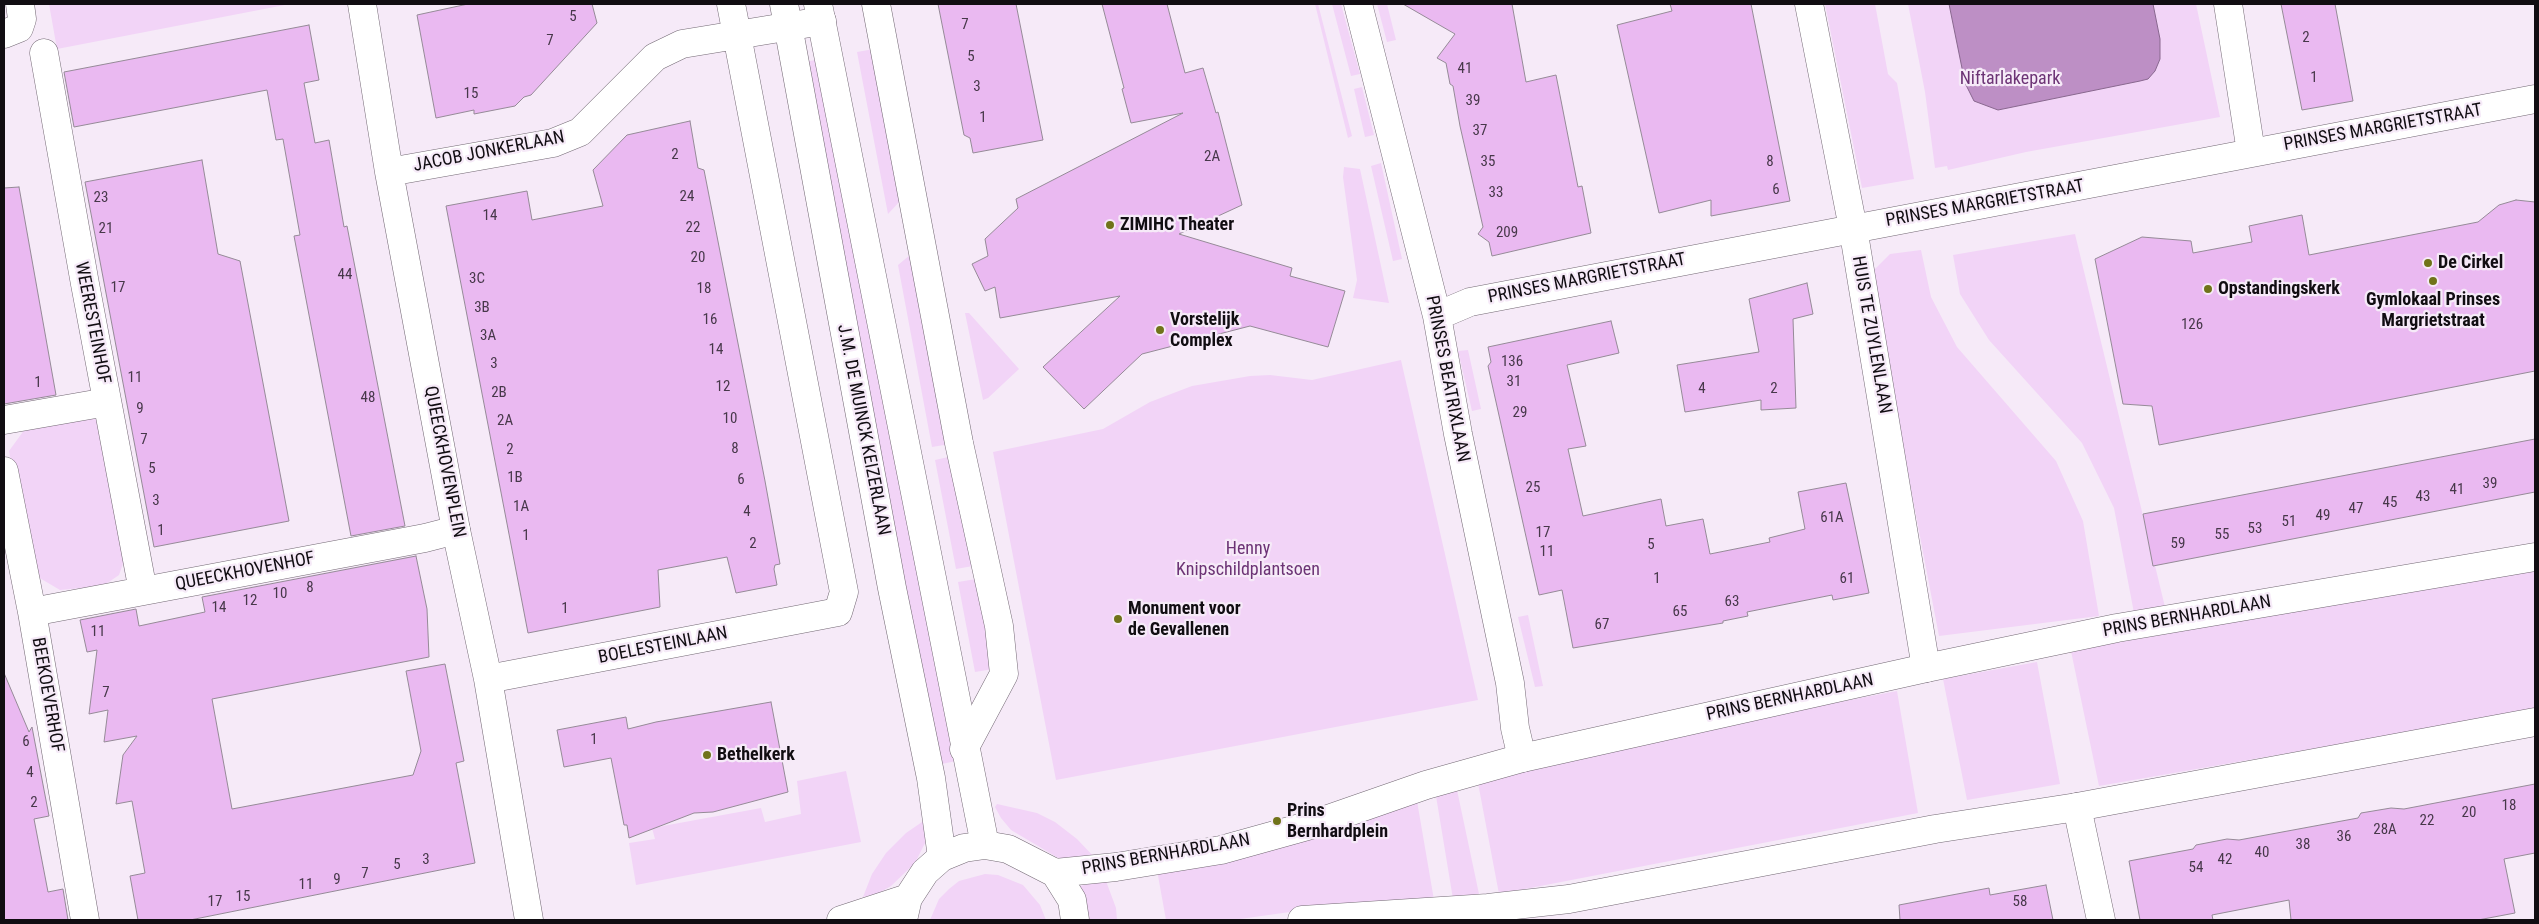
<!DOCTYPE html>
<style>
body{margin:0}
#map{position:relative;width:2539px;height:924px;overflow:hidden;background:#f6eaf8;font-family:"Roboto Condensed",sans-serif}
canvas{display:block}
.frame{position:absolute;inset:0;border:5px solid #110d12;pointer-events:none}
</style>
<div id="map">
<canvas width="2539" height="924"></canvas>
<div class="frame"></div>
</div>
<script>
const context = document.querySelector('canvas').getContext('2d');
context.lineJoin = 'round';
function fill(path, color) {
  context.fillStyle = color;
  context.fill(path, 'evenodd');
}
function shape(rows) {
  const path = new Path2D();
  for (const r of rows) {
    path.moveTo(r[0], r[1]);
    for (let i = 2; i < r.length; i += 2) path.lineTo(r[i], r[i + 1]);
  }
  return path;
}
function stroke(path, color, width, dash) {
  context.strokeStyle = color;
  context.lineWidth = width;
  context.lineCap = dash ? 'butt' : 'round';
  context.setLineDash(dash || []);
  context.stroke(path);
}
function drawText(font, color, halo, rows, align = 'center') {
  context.font = font + ' "Roboto Condensed",sans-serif';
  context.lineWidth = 4.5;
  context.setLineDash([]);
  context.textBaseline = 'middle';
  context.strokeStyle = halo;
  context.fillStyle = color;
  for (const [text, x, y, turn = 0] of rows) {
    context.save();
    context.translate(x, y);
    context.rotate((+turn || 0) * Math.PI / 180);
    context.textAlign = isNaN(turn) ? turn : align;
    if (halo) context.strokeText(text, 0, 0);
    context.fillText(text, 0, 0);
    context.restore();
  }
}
fill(shape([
 [49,4,290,4,57,49],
 [1315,4,1318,4,1352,136,1348,138],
 [1332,4,1341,4,1360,74,1351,76],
 [1377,4,1387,4,1396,40,1387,42],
 [1825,4,1875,4,1888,74,1897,83,1914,179,1862,188],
 [1908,4,2196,4,2220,117,2026,152,1948,170,1947,166,1935,168,1925,92],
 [874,49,901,200,888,214,857,52],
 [822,59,956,761,937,765,804,62],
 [1362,87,1374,135,1365,137,1354,89],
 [1381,163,1402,259,1393,261,1371,166],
 [1344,167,1360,169,1389,303,1353,298,1357,280,1343,177],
 [2075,234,2165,607,2134,613,2114,508,2082,443,1989,340,1960,294,1953,255],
 [1921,250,1931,297,1957,347,2056,461,2083,521,2099,616,1939,636,1870,274,1890,254],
 [910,255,950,444,932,447,898,265],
 [965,313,969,313,1019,369,988,398,983,400],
 [1468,350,1481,409,1472,411,1458,351],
 [1401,360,1478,700,1056,780,993,452,1103,429,1150,402,1192,386,1250,376,1270,375,1312,380],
 [92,415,105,432,126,555,119,575,103,586,60,590,38,577,30,564,9,451,25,429],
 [953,456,973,566,956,569,935,460],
 [2535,568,2535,710,2099,786,2071,651],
 [976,579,993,669,975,672,958,582],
 [1528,615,1543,686,1535,687,1518,617],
 [2037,662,2060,784,1967,800,1943,679],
 [1897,691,1918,813,1499,894,1478,783,1610,746],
 [846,771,861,842,636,885,629,843,655,839,652,828,761,808,765,822,801,814,797,781],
 [1457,790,1479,894,1453,899,1436,796],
 [1417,801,1434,900,1297,911,1233,920,1166,920,1157,870],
 [997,804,1037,813,1055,822,1077,839,1096,859,1060,859,1011,830,1001,818,995,807],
 [925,820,926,841,915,863,891,886,879,893,863,897,872,874,886,853,906,833],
 [985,874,998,875,1023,885,1040,905,1046,920,930,920,939,899,949,889,959,881],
 [1106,881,1116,908,1117,920,1089,920,1079,886]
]), '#f2d4f7');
const water = shape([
 [1949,4,2153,4,2160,39,2160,59,2155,71,2148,79,2140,81,1998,110,1974,101,1965,83,1949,4]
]);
fill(water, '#bd8fc5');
stroke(water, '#89688f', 1);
const building = shape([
 [468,4,592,4,597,23,531,95,524,97,515,106,474,114,474,110,436,118,417,15,468,4],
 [938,4,1016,4,1043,140,973,153,970,138,964,135,938,4],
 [1102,4,1167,4,1185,73,1203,68,1216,113,1218,112,1242,205,1179,234,1292,268,1290,276,1345,291,1328,347,1250,326,1142,354,1084,409,1043,367,1120,296,1000,318,995,287,985,291,972,264,988,256,985,239,1018,208,1016,199,1183,113,1131,123,1122,89,1124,88,1102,4],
 [1403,4,1512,4,1526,82,1556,75,1578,187,1582,186,1591,233,1492,256,1489,242,1478,234,1483,227,1460,126,1453,86,1450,84,1446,63,1437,58,1455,34,1403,4],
 [1670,4,1751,4,1790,201,1711,216,1711,200,1659,213,1617,25,1672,11,1670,4],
 [2281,4,2335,4,2353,101,2302,110,2281,4],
 [309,25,319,80,304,83,315,143,329,140,344,227,347,226,405,526,351,536,294,236,300,235,283,139,276,140,267,90,74,127,64,72,309,25],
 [690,121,698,168,704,170,765,481,780,564,775,565,774,569,777,585,736,593,727,557,658,570,660,607,528,633,446,206,527,191,532,220,603,206,593,170,627,135,690,121],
 [202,160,218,254,240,261,289,521,154,547,85,182,202,160],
 [19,187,56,395,4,404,4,188,19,187],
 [2516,200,2535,202,2535,371,2159,445,2152,406,2123,404,2095,259,2142,237,2191,241,2193,253,2252,242,2249,226,2302,215,2309,255,2478,222,2499,205,2516,200],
 [1807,283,1813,314,1793,319,1796,408,1761,410,1761,400,1685,412,1677,365,1759,352,1749,299,1807,283],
 [1611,321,1619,353,1567,365,1586,446,1568,449,1583,516,1661,499,1666,526,1703,519,1710,554,1770,542,1769,538,1805,529,1798,492,1846,483,1869,593,1833,600,1832,595,1747,612,1748,616,1723,621,1723,623,1573,648,1562,590,1539,595,1488,366,1491,362,1488,347,1611,321],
 [2535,439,2535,492,2153,566,2143,514,2535,439],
 [416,556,427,609,429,657,212,699,232,809,413,775,421,751,406,671,445,664,464,761,456,763,475,863,190,920,138,920,130,876,145,873,132,801,116,804,123,755,137,736,104,742,108,710,89,714,97,650,87,652,80,620,136,609,139,626,205,612,202,597,416,556],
 [4,673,29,732,32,727,49,816,34,819,48,892,63,889,68,920,4,920,4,673],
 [771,702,788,792,713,812,694,813,629,838,627,825,624,825,611,758,564,767,557,730,626,717,628,729,656,722,771,702],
 [2535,784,2535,853,2504,859,2515,913,2478,920,2291,920,2289,900,2212,915,2213,920,2140,920,2129,861,2193,849,2196,845,2227,839,2239,840,2358,818,2361,813,2391,808,2404,809,2535,784],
 [2046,885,2053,920,1900,920,1899,905,1989,888,1990,895,2046,885]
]);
fill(building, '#eab9f1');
stroke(building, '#958a97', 1);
const pedestrian = shape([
 [44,53,85,284,143,591],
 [4,420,107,402],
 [4,471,32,612,85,920],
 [32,612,425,538,456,530]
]);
const minor = shape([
 [362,4,389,172,456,530,488,679,529,920],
 [876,4,959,443,999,626,1004,674,964,749],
 [1358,4,1437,316,1458,434,1510,683,1515,728,1522,758],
 [1809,4,1853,228,1926,668],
 [2228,4,2251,152],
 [4,34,19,28,22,19,20,4],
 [389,172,553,143,580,132,655,57,682,44,822,21],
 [1437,316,1470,302,2535,99],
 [488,679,838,612,844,592,731,4],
 [2077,807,2101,920]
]);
const tertiary = shape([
 [1055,873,1116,867,1221,850,1311,825,1426,785,1522,758,1926,668,2117,628,2535,557],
 [1302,920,1488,908,1569,899,1935,829,2077,807,2535,722]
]);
const secondary = shape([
 [784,4,892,588,931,778,942,857],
 [818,4,985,845],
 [841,920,908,898],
 [903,920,908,898,925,872,942,857,964,848,985,845,1008,849,1055,873,1072,900,1075,920]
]);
stroke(pedestrian, '#736974', 29);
stroke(minor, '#736974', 29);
stroke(tertiary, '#736974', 29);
stroke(secondary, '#736974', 29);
stroke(pedestrian, '#fff', 28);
stroke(minor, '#fff', 28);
stroke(tertiary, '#fff', 28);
stroke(secondary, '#fff', 28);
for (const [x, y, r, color] of [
 [1110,225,5,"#70731a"],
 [2428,263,5,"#70731a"],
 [2433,281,5,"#70731a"],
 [2208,289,5,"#70731a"],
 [1160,330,5,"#70731a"],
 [1118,619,5,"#70731a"],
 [707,755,5,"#70731a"],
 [1277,821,5,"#70731a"]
]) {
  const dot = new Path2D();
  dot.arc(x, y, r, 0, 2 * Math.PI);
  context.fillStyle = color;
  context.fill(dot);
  stroke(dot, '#f6eaf8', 2);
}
drawText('15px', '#47384a', null, [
 ["5",573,17],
 ["7",965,25],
 ["2",2306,38],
 ["7",550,41],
 ["5",971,57],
 ["41",1465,69],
 ["1",2314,78],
 ["3",977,87],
 ["15",471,94],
 ["39",1473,101],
 ["1",983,118],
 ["37",1480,131],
 ["2",675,155],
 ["2A",1212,157],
 ["35",1488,162],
 ["8",1770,162],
 ["6",1776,190],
 ["33",1496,193],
 ["24",687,197],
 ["23",101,198],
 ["14",490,216],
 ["22",693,228],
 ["21",106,229],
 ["209",1507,233],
 ["20",698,258],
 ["44",345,275],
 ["3C",477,279],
 ["17",118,288],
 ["18",704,289],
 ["3B",482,308],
 ["16",710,320],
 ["126",2192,325],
 ["3A",488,336],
 ["14",716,350],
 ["136",1512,362],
 ["3",494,364],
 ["11",135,378],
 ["31",1514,382],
 ["1",38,383],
 ["12",723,387],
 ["4",1702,389],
 ["2",1774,389],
 ["2B",499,393],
 ["48",368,398],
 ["9",140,409],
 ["29",1520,413],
 ["10",730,419],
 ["2A",505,421],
 ["7",144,440],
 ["8",735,449],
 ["2",510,450],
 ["5",152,469],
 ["1B",515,478],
 ["6",741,480],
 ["39",2490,484],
 ["25",1533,488],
 ["41",2457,490],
 ["43",2423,497],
 ["3",156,501],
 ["45",2390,503],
 ["1A",521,507],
 ["47",2356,509],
 ["4",747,512],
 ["49",2323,516],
 ["61A",1832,518],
 ["51",2289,522],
 ["53",2255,529],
 ["1",161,531],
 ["17",1543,533],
 ["55",2222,535],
 ["1",526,536],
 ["2",753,544],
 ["59",2178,544],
 ["5",1651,545],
 ["11",1547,552],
 ["1",1657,579],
 ["61",1847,579],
 ["8",310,588],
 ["10",280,594],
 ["12",250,601],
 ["63",1732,602],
 ["14",219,608],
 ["1",565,609],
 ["65",1680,612],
 ["67",1602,625],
 ["11",98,632],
 ["7",106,693],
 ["1",594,740],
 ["6",26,742],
 ["4",30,773],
 ["2",34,803],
 ["18",2509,806],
 ["20",2469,813],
 ["22",2427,821],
 ["28A",2385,830],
 ["36",2344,837],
 ["38",2303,845],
 ["40",2262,853],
 ["3",426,860],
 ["42",2225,860],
 ["5",397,865],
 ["54",2196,868],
 ["7",365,874],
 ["9",337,880],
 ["11",306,885],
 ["15",243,897],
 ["17",215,902],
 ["58",2020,902]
]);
drawText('18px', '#6c3375', '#f6eaf8', [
 ["Niftarlakepark",2010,79],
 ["Henny",1248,549],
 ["Knipschildplantsoen",1248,570]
]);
drawText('18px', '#110d12', '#f6eaf8', [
 ["PRINSES MARGRIETSTRAAT",2383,128,-10],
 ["JACOB JONKERLAAN",489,152,-11],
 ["PRINSES MARGRIETSTRAAT",1985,204,-10],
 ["PRINSES MARGRIETSTRAAT",1587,279,-11],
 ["WEERESTEINHOF",92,323,79],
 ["HUIS TE ZUYLENLAAN",1871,335,80],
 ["PRINSES BEATRIXLAAN",1447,379,79],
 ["J.M. DE MUINCK KEIZERLAAN",863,430,79],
 ["QUEECKHOVENPLEIN",444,462,79],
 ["QUEECKHOVENHOF",245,572,-11],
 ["PRINS BERNHARDLAAN",2187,617,-10],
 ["BOELESTEINLAAN",663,646,-11],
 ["BEEKOEVERHOF",47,695,80],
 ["PRINS BERNHARDLAAN",1790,698,-12],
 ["PRINS BERNHARDLAAN",1166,855,-10]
]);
drawText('bold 18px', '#110d12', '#f6eaf8', [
 ["ZIMIHC Theater",1120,225],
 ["De Cirkel",2438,263],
 ["Opstandingskerk",2218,289],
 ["Gymlokaal Prinses",2433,300,"center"],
 ["Margrietstraat",2433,321,"center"],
 ["Vorstelijk",1170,320],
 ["Complex",1170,341],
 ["Monument voor",1128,609],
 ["de Gevallenen",1128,630],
 ["Bethelkerk",717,755],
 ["Prins",1287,811],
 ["Bernhardplein",1287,832]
], 'left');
</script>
